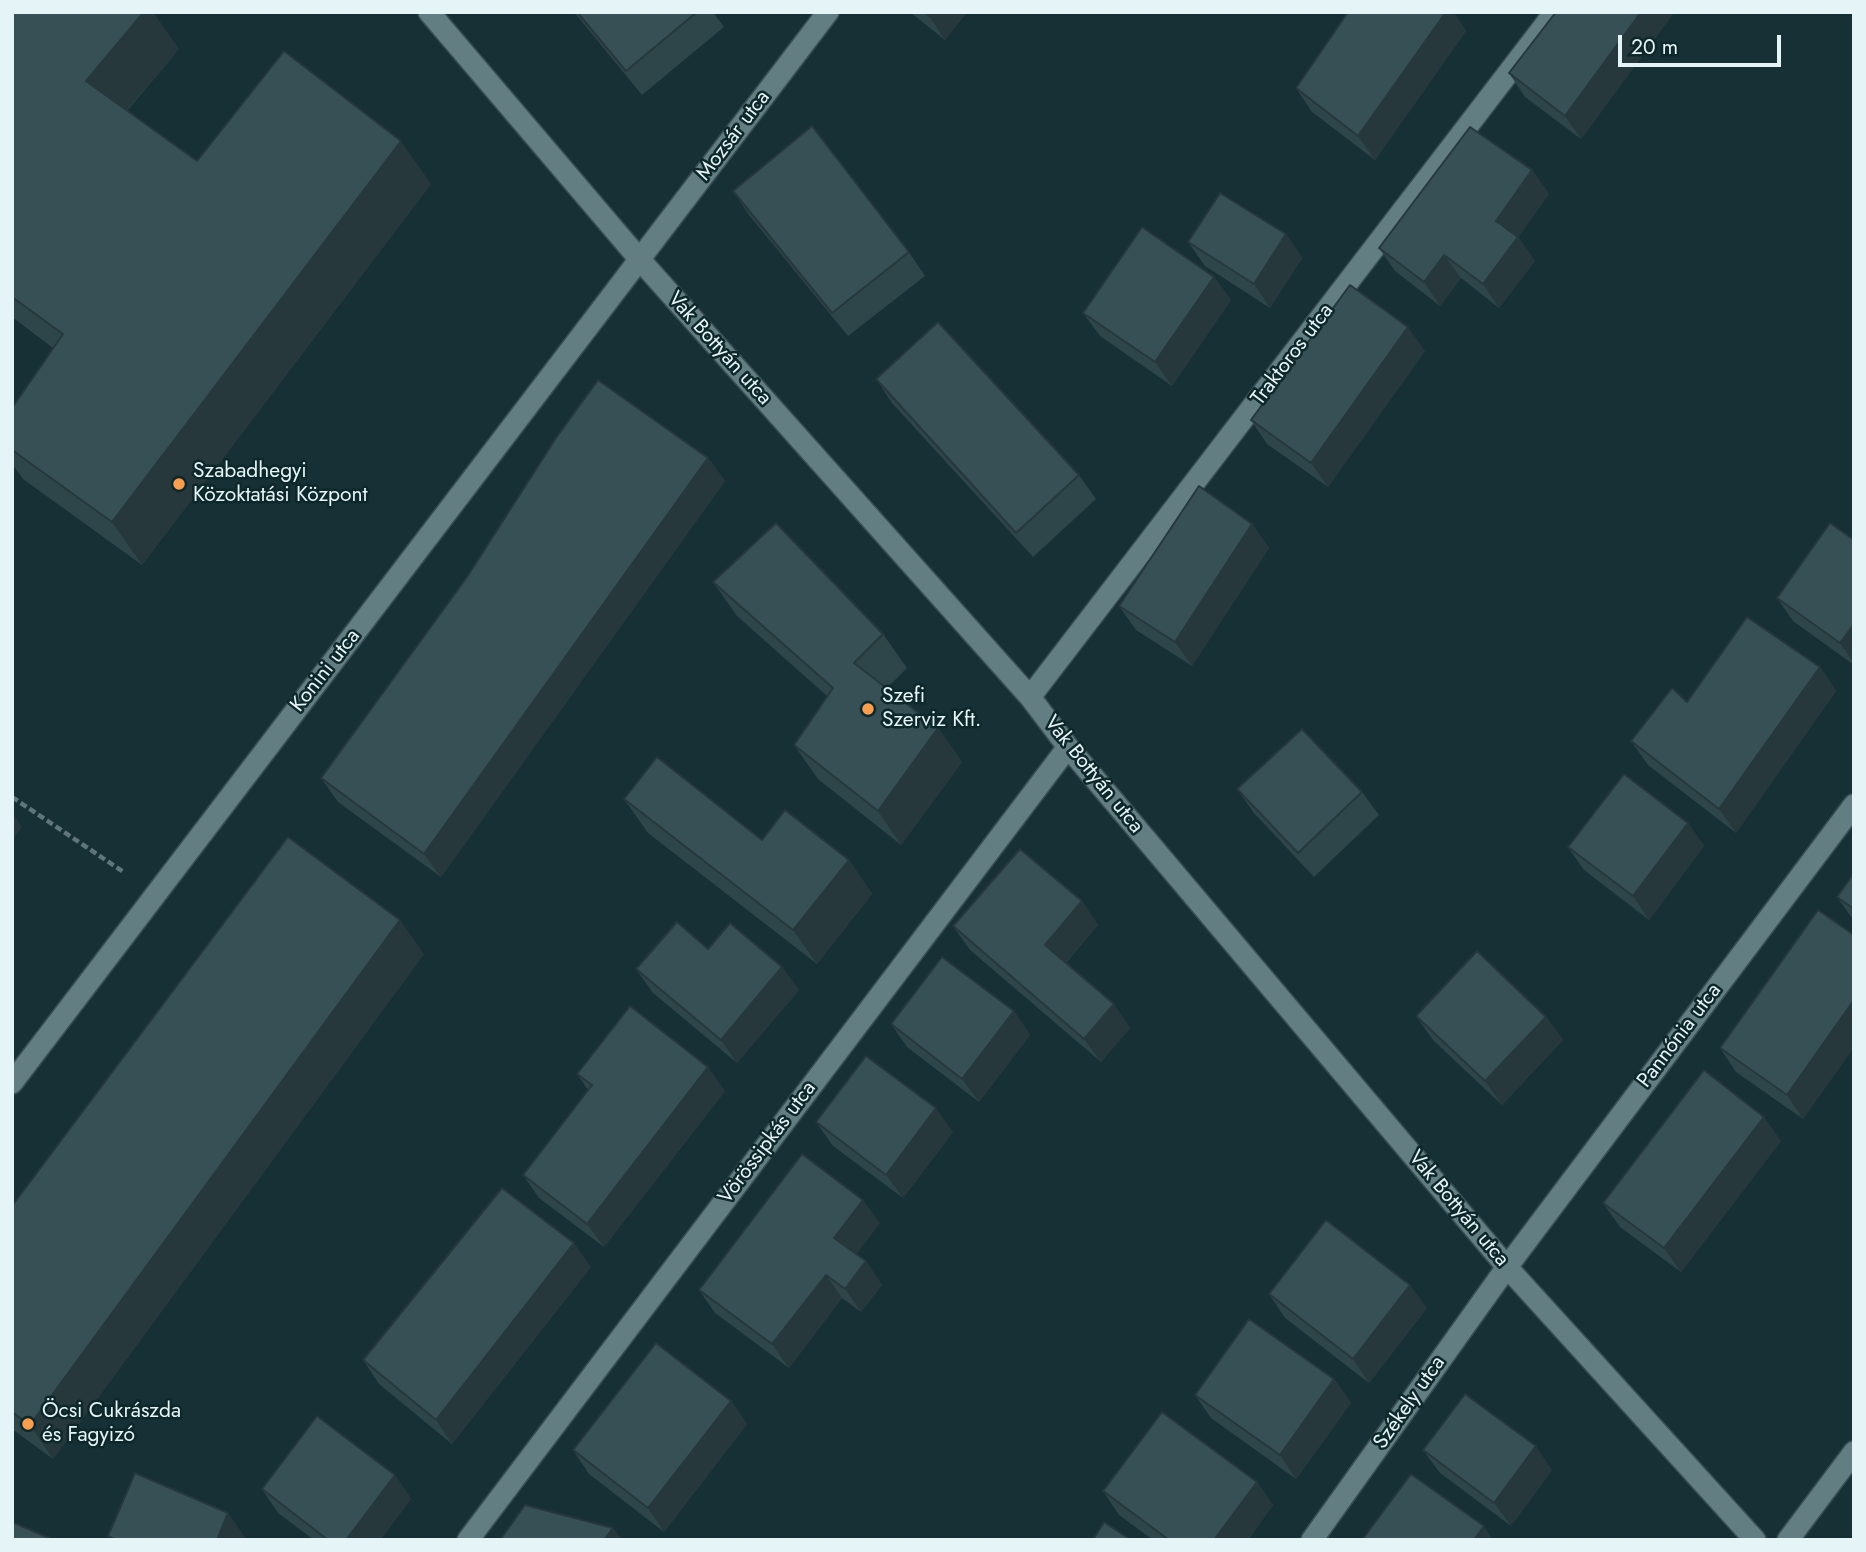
<!DOCTYPE html>
<meta charset="utf-8">
<style>
body{margin:0}
#map{position:relative;width:1866px;height:1552px;overflow:hidden;background:#173035;font-family:Jost,sans-serif}
canvas{display:block}
.frame{position:absolute;inset:0;border:14px solid #e5f4f7;pointer-events:none}
.scale{position:absolute;left:1618px;top:35px;width:163px;height:32px;box-sizing:border-box;border:4px solid #e5f4f7;border-top:0;padding-left:9px;font-size:21px;line-height:24px;white-space:nowrap;color:#e5f4f7;-webkit-text-stroke:5px #0d272b;paint-order:stroke}
</style>
<div id="map">
<canvas width="1866" height="1552"></canvas>
<div class="frame"></div>
<div class="scale">20 m</div>
</div>
<script>
const context = document.querySelector('canvas').getContext('2d');
context.lineJoin = 'round';
function shape(rows) {
  const path = new Path2D();
  for (const r of rows) {
    path.moveTo(r[0], r[1]);
    for (let i = 2; i < r.length; i += 2) path.lineTo(r[i], r[i + 1]);
  }
  return path;
}
function stroke(path, color, width, dash) {
  context.strokeStyle = color;
  context.lineWidth = width;
  context.lineCap = dash ? 'butt' : 'round';
  context.setLineDash(dash || []);
  context.stroke(path);
}
function fill(path, color) {
  context.fillStyle = color;
  context.fill(path, 'evenodd');
}
function drawText(font, color, halo, rows, align = 'center') {
  context.font = font + ' Jost,sans-serif';
  context.lineWidth = 5;
  context.setLineDash([]);
  context.textBaseline = 'middle';
  context.strokeStyle = halo;
  context.fillStyle = color;
  for (const [text, x, y, turn = 0] of rows) {
    context.save();
    context.translate(x, y);
    context.rotate((+turn || 0) * Math.PI / 180);
    context.textAlign = isNaN(turn) ? turn : align;
    if (halo) context.strokeText(text, 0, 0);
    context.fillText(text, 0, 0);
    context.restore();
  }
}
const street = shape([
 [429,12,641,261,1030,697,1068,747,1507,1267,1755,1540],
 [1030,697,1555,12],
 [12,1083,828,12],
 [468,1540,1068,747],
 [1312,1540,1507,1267,1854,805],
 [1788,1540,1854,1452]
]);
stroke(street, '#384d51', 24);
stroke(shape([
 [12,797,125,873]
]), '#5f7579', 4.5, [7, 3.5]);
stroke(street, '#627e83', 21);
fill(shape([
 [12,12,179,49,127,111,197,161,431,184,142,565,23,479,12,464,12,450,53,348,12,317],
 [574,12,713,12,724,27,642,95],
 [910,12,967,12,945,40],
 [1348,12,1453,12,1466,31,1375,160,1312,112,1296,88],
 [1556,12,1671,12,1673,14,1581,139,1525,97,1509,73],
 [1532,170,1549,194,1518,237,1535,261,1499,308,1461,278,1440,306,1395,271,1379,248],
 [733,191,909,252,925,276,848,336,749,215],
 [1286,234,1302,258,1270,308,1205,266,1188,242],
 [1214,277,1231,300,1172,386,1100,336,1083,313],
 [1425,351,1328,487,1267,444,1251,420],
 [876,379,1079,475,1096,499,1033,557,892,403],
 [708,458,725,481,441,877,338,802,321,778],
 [1252,524,1269,548,1192,666,1136,630,1119,606],
 [1854,540,1854,665,1793,621,1777,598],
 [713,582,883,634,907,668,887,688,938,728,962,762,901,845,818,779,794,745,827,696,737,616],
 [1820,667,1836,691,1736,833,1648,765,1631,741,1687,702],
 [1237,789,1362,792,1379,815,1314,877,1254,813],
 [624,799,762,840,849,860,872,894,817,964,648,833],
 [1688,823,1704,846,1649,920,1584,870,1568,847],
 [1854,873,1854,921,1837,897],
 [1082,901,1098,925,1066,963,1130,1028,1101,1062,970,950,953,926],
 [1854,935,1854,1047,1803,1119,1736,1072,1720,1048],
 [424,954,53,1459,12,1429,12,1206],
 [782,967,799,990,737,1063,653,993,636,969],
 [1014,1011,1030,1035,979,1102,907,1047,891,1024],
 [1416,1016,1546,1017,1563,1040,1502,1105,1433,1040],
 [577,1074,725,1091,604,1247,539,1198,523,1175,588,1090],
 [816,1122,953,1132,903,1198,833,1146],
 [1781,1141,1681,1272,1620,1227,1603,1203],
 [880,1223,856,1254,866,1261,882,1285,861,1312,842,1298,789,1368,715,1313,699,1290],
 [591,1267,452,1444,379,1384,363,1360],
 [1269,1294,1427,1308,1369,1383,1285,1318],
 [1334,1379,1351,1403,1296,1479,1211,1418,1195,1395],
 [731,1401,747,1424,664,1532,589,1474,573,1450],
 [1423,1450,1552,1470,1511,1526,1440,1473],
 [395,1475,411,1499,380,1540,314,1540,278,1513,262,1489],
 [1257,1482,1273,1505,1248,1540,1153,1540,1119,1515,1103,1491]
]), '#2e454a');
fill(shape([
 [144,12,153,12,179,49,115,124,86,81],
 [932,12,967,12,945,40,929,16],
 [1446,12,1453,12,1466,31,1375,160,1358,136],
 [1641,12,1671,12,1673,14,1581,139,1565,116],
 [401,141,431,184,142,565,112,522],
 [1532,170,1549,194,1517,239,1518,237,1535,261,1499,308,1483,284,1496,221],
 [1286,234,1302,258,1270,308,1254,284],
 [1444,255,1461,278,1440,306,1424,282],
 [1214,277,1231,300,1172,386,1155,362],
 [1408,327,1425,351,1328,487,1311,463],
 [708,458,725,481,441,877,424,854],
 [1252,524,1269,548,1192,666,1175,642],
 [1854,624,1854,663,1840,643],
 [1820,667,1836,691,1736,833,1719,809],
 [938,728,962,762,901,845,878,811],
 [12,812,22,827,12,840],
 [1688,823,1704,846,1649,920,1633,896],
 [849,860,872,894,817,964,793,930],
 [1082,901,1098,925,1061,968,1045,945],
 [400,920,424,954,53,1459,30,1425],
 [782,967,799,990,737,1063,721,1040],
 [1854,1000,1854,1047,1803,1119,1787,1095],
 [1114,1004,1130,1028,1101,1062,1084,1039],
 [1014,1011,1030,1035,979,1102,962,1079],
 [1546,1017,1563,1040,1502,1105,1485,1081],
 [708,1067,725,1091,604,1247,587,1224],
 [936,1108,953,1132,903,1198,886,1175],
 [1764,1117,1781,1141,1681,1272,1664,1248],
 [863,1200,880,1223,851,1261,834,1238],
 [574,1243,591,1267,452,1444,436,1420],
 [866,1261,882,1285,861,1312,845,1289],
 [826,1275,842,1298,789,1368,772,1344],
 [1410,1285,1427,1308,1369,1383,1353,1359],
 [1334,1379,1351,1403,1296,1479,1280,1455],
 [731,1401,747,1424,664,1532,648,1508],
 [1536,1446,1552,1470,1511,1526,1494,1503],
 [395,1475,411,1499,380,1540,346,1540],
 [1257,1482,1273,1505,1248,1540,1214,1540],
 [228,1513,245,1537,243,1540,217,1540],
 [1484,1526,1493,1540,1474,1540],
 [613,1528,622,1540,604,1540]
]), '#26383c');
const building = shape([
 [12,12,144,12,86,81,197,161,284,51,401,141,112,522,12,450,12,408,63,334,12,297,12,12],
 [577,12,697,12,626,71,577,12],
 [924,12,932,12,929,16,924,12],
 [1348,12,1446,12,1358,136,1296,88,1348,12],
 [1556,12,1641,12,1565,116,1509,73,1556,12],
 [812,126,909,252,832,313,733,191,812,126],
 [1470,127,1532,170,1496,221,1518,237,1483,284,1444,255,1424,282,1379,248,1470,127],
 [1220,193,1286,234,1254,284,1188,242,1220,193],
 [1142,227,1214,277,1155,362,1083,313,1142,227],
 [1350,285,1408,327,1311,463,1251,420,1350,285],
 [938,322,1079,475,1016,533,876,379,938,322],
 [598,380,708,458,424,854,321,778,467,577,556,438,598,380],
 [1199,486,1252,524,1175,642,1119,606,1199,486],
 [776,523,883,634,854,663,938,728,878,811,794,745,833,688,713,582,776,523],
 [1830,523,1854,540,1854,624,1840,643,1777,598,1830,523],
 [1747,617,1820,667,1719,809,1631,741,1672,688,1687,702,1747,617],
 [1302,729,1362,792,1298,853,1237,789,1302,729],
 [657,757,762,840,785,810,849,860,793,930,624,799,657,757],
 [1624,774,1688,823,1633,896,1568,847,1624,774],
 [288,837,400,920,30,1425,12,1412,12,1206,288,837],
 [1020,849,1082,901,1045,945,1114,1004,1084,1039,953,926,1020,849],
 [1854,873,1854,909,1837,897,1854,873],
 [1818,910,1854,935,1854,1000,1787,1095,1720,1048,1818,910],
 [677,922,708,949,730,923,782,967,721,1040,636,969,677,922],
 [1477,951,1546,1017,1485,1081,1416,1016,1477,951],
 [942,957,1014,1011,962,1079,891,1024,942,957],
 [630,1006,708,1067,587,1224,523,1175,592,1085,577,1074,630,1006],
 [866,1056,936,1108,886,1175,816,1122,866,1056],
 [1704,1070,1764,1117,1664,1248,1603,1203,1704,1070],
 [802,1154,863,1200,834,1238,866,1261,845,1289,826,1275,772,1344,699,1290,802,1154],
 [502,1188,574,1243,436,1420,363,1360,502,1188],
 [1326,1220,1410,1285,1353,1359,1269,1294,1326,1220],
 [1249,1319,1334,1379,1280,1455,1195,1395,1249,1319],
 [656,1343,731,1401,648,1508,573,1450,656,1343],
 [1465,1394,1536,1446,1494,1503,1423,1450,1465,1394],
 [1162,1412,1257,1482,1214,1540,1169,1540,1103,1491,1162,1412],
 [317,1416,395,1475,346,1540,328,1540,262,1489,317,1416],
 [135,1473,228,1513,217,1540,116,1540,108,1536,135,1473],
 [1411,1474,1484,1526,1474,1540,1362,1540,1411,1474],
 [525,1505,613,1528,604,1540,500,1540,525,1505],
 [12,1522,54,1540,12,1540,12,1522],
 [1104,1522,1131,1540,1093,1540,1104,1522]
]);
fill(building, '#365056');
stroke(building, '#26383c', 2);
for (const [x, y, r, color] of [
 [179,484,7,"#fb9e50"],
 [868,709,7,"#fb9e50"],
 [28,1424,7,"#fb9e50"]
]) {
  const dot = new Path2D();
  dot.arc(x, y, r, 0, 2 * Math.PI);
  context.fillStyle = color;
  context.fill(dot);
  stroke(dot, '#0d272b', 2.5);
}
drawText('21px', '#e5f4f7', '#0d272b', [
 ["Mozsár utca",734,136,-53],
 ["Vak Bottyán utca",719,349,48],
 ["Traktoros utca",1293,355,-53],
 ["Konini utca",326,671,-52],
 ["Vak Bottyán utca",1093,775,51],
 ["Pannónia utca",1680,1036,-53],
 ["Vörössipkás utca",768,1143,-53],
 ["Vak Bottyán utca",1458,1209,50],
 ["Székely utca",1410,1403,-55]
]);
drawText('21px', '#e5f4f7', '#0d272b', [
 ["Szabadhegyi",193,472],
 ["Közoktatási Központ",193,496],
 ["Szefi",882,697],
 ["Szerviz Kft.",882,721],
 ["Öcsi Cukrászda",42,1412],
 ["és Fagyizó",42,1436]
], 'left');
</script>
